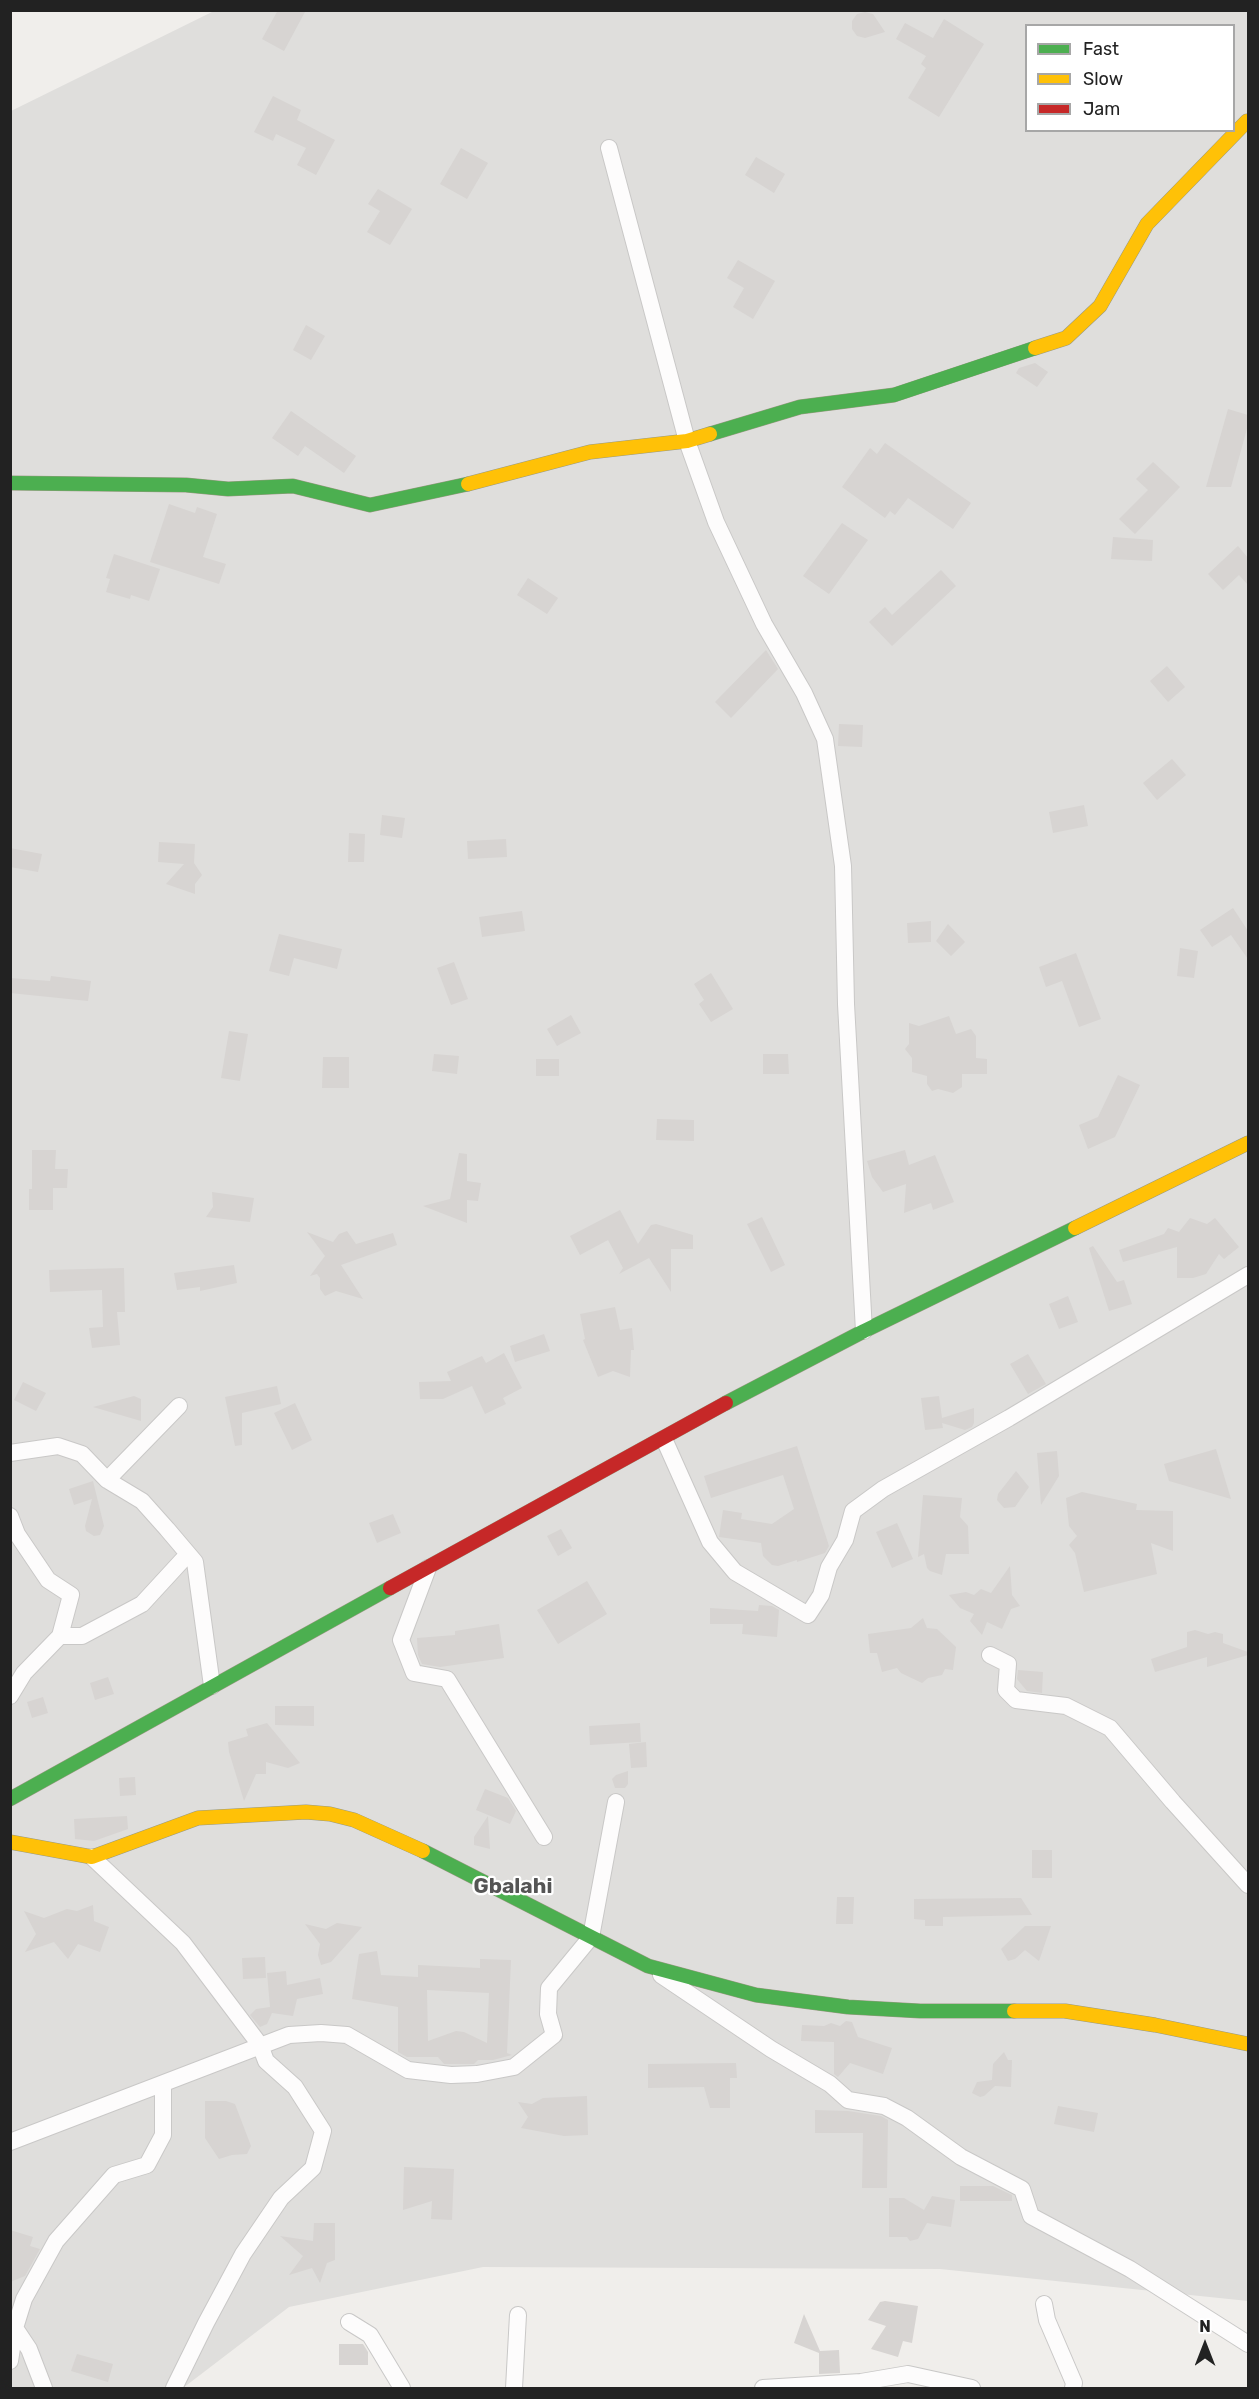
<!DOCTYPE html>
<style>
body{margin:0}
#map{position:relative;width:1259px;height:2399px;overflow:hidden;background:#f0eeeb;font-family:Rubik,sans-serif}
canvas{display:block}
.frame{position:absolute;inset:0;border:12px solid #222;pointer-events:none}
.legend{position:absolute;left:1025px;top:24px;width:210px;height:108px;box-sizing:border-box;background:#fff;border:2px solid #a7a7a7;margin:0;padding:8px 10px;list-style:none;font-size:18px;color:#222}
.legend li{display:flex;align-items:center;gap:12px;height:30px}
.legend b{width:30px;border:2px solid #a7a7a7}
.north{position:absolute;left:1175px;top:2315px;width:60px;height:60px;-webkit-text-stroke:4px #fff;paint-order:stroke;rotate:0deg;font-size:16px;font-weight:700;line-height:24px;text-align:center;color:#222}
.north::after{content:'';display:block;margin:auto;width:21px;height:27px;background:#222;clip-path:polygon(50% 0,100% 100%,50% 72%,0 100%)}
</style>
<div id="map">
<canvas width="1259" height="2399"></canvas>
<div class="frame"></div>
<ul class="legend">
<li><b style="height:8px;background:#4caf50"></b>Fast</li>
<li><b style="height:8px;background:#ffc107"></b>Slow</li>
<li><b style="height:8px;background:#c62828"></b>Jam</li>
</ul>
<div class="north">N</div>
</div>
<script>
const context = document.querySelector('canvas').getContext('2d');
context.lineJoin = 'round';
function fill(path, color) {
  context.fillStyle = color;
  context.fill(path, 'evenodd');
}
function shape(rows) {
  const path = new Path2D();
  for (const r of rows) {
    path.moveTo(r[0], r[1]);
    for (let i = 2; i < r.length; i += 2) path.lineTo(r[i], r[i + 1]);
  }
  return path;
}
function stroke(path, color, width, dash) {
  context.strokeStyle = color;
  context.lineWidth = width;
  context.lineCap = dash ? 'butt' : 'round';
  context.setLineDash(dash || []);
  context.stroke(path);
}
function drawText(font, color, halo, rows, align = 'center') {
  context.font = font + ' Rubik,sans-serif';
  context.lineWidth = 4.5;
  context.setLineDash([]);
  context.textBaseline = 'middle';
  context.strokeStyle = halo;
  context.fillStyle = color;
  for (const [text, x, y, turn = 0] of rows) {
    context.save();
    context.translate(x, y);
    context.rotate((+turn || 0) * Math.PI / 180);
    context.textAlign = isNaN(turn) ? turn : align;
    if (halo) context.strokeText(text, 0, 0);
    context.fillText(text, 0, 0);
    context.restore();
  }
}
fill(shape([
 [214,11,1248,11,1248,2301,940,2269,483,2267,289,2307,183,2388,11,2388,11,111],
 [1026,26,1234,26,1234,130,1026,130]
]), '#dfdedc');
fill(shape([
 [278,10,306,10,284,51,262,39],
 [865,12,873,14,885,32,865,38,857,36,852,29,852,21,857,14],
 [944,19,984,44,939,117,908,98,926,68,921,64,926,56,896,39,905,23,933,38],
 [273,96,301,110,297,120,335,140,316,175,297,165,306,148,276,134,273,141,254,132],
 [461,148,488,163,467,199,440,184],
 [756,157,785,174,774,193,745,175],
 [378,189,412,209,390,245,367,232,380,211,368,204],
 [738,260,775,281,753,319,733,307,744,288,727,278],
 [306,325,325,336,311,360,293,350],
 [1035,363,1048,372,1037,387,1016,373,1019,368],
 [1228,409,1248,415,1248,425,1231,487,1206,487],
 [291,411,356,456,344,473,305,446,298,456,272,438],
 [885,443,971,503,953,529,908,498,895,515,890,511,885,518,842,487,870,448,877,454],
 [1153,462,1180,487,1135,534,1119,519,1148,490,1136,479],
 [169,504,195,513,197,507,217,514,203,557,226,564,219,584,150,562],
 [842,523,868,540,829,594,803,576],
 [1113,537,1153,540,1152,561,1111,559],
 [1238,546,1248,558,1248,585,1239,575,1223,590,1208,574],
 [114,554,160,569,149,601,131,595,130,599,106,592,110,579,106,578],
 [941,570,956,586,892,646,869,622,885,607,892,615],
 [528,578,558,598,547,614,517,595],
 [766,650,778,669,731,718,715,702],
 [1167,666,1185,687,1168,702,1150,681],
 [839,724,863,725,862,747,838,746],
 [1172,759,1186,775,1157,800,1143,783],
 [1084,805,1088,826,1053,833,1049,812],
 [382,815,405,818,402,838,380,835],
 [349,833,365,834,364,862,348,862],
 [506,839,507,857,468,859,467,841],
 [159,842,195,844,194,863,202,875,195,884,195,894,166,884,184,864,158,862],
 [10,848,42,854,38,872,10,867],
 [1233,908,1248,931,1248,959,1231,935,1212,947,1200,930],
 [522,911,525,931,482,937,479,917],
 [931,921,931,942,908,943,907,923],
 [948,924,965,942,951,956,936,941],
 [279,934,342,949,337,969,294,958,289,976,269,971],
 [1180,948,1198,951,1194,978,1177,976],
 [1076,953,1101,1019,1079,1027,1062,981,1046,987,1039,967],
 [454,962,468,999,451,1005,437,968],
 [711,973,733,1009,711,1022,699,1004,704,1000,694,984],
 [51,976,91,981,88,1001,10,993,10,978,50,981],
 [571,1015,581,1033,557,1046,547,1029],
 [949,1016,956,1034,971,1029,976,1036,976,1058,987,1059,987,1074,962,1074,962,1087,953,1093,938,1089,932,1091,927,1084,927,1076,912,1072,912,1058,905,1049,909,1044,909,1023,919,1026],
 [229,1031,248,1034,240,1081,221,1078],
 [434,1054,459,1056,457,1074,432,1071],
 [763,1054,788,1054,789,1074,763,1074],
 [323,1057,349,1057,349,1088,322,1088],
 [536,1059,559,1059,559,1076,536,1076],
 [1118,1075,1140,1085,1115,1137,1088,1149,1079,1125,1098,1117],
 [657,1119,694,1120,694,1141,656,1140],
 [32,1150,56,1150,55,1169,68,1169,67,1188,53,1188,53,1210,29,1210,29,1189,32,1189],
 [905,1150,909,1165,935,1155,954,1202,933,1210,931,1203,904,1213,906,1184,883,1192,872,1177,867,1161],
 [459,1153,467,1154,467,1181,481,1183,478,1201,467,1200,467,1223,423,1206,450,1199],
 [212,1192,254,1198,250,1222,206,1217,213,1207],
 [620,1210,638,1244,651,1225,656,1224,693,1235,693,1249,671,1249,671,1292,649,1258,619,1274,623,1268,608,1240,580,1255,570,1236],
 [762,1217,785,1265,771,1272,747,1224],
 [1190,1218,1207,1224,1215,1218,1239,1247,1224,1259,1219,1254,1206,1274,1193,1278,1177,1278,1177,1247,1123,1262,1119,1250,1164,1234,1168,1228,1179,1232],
 [347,1231,356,1244,393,1233,397,1245,341,1265,363,1299,336,1291,325,1296,320,1289,320,1278,317,1274,310,1276,325,1256,307,1232,333,1242,339,1234],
 [1093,1246,1117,1282,1124,1280,1132,1304,1109,1311,1089,1248],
 [234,1265,237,1283,200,1291,200,1287,177,1290,174,1273],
 [124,1268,125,1312,117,1312,120,1345,92,1348,89,1328,103,1327,102,1290,50,1292,49,1270],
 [1068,1296,1078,1322,1059,1329,1049,1304],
 [615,1307,620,1330,632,1328,634,1350,631,1350,630,1377,613,1371,598,1377,583,1340,585,1339,580,1314],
 [544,1334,550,1351,515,1362,510,1346],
 [504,1353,522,1388,503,1398,506,1404,485,1414,472,1386,443,1399,420,1399,419,1382,451,1381,447,1372,482,1356,486,1363],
 [1028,1354,1046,1384,1028,1394,1010,1364],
 [23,1382,46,1393,36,1411,14,1400],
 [277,1386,281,1404,242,1413,242,1445,235,1446,225,1397],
 [134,1396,141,1399,141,1421,93,1407],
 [939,1396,942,1418,974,1408,974,1423,972,1427,965,1430,942,1423,943,1428,925,1430,921,1398],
 [295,1403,312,1440,292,1450,274,1413],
 [797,1446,829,1546,825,1553,797,1562,797,1560,778,1566,772,1565,763,1556,761,1543,719,1537,723,1510,742,1513,741,1519,772,1524,794,1509,783,1475,711,1498,704,1476],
 [1216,1449,1231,1499,1169,1481,1164,1464],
 [1057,1451,1059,1476,1041,1505,1037,1453],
 [1016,1471,1029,1487,1015,1507,1004,1508,997,1500,998,1494],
 [93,1481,104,1526,100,1535,94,1536,86,1531,85,1526,92,1499,74,1505,69,1489],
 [1082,1492,1137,1504,1136,1510,1173,1511,1173,1551,1151,1543,1157,1574,1084,1592,1075,1553,1069,1545,1077,1536,1069,1526,1066,1498],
 [923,1495,962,1498,960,1517,968,1526,969,1554,946,1554,942,1575,930,1571,927,1568,924,1554,918,1557],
 [393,1514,401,1533,377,1543,369,1523],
 [897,1523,913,1559,892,1568,876,1532],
 [561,1529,572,1548,558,1556,547,1536],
 [1010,1566,1012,1595,1020,1606,1011,1609,1002,1629,987,1622,982,1635,970,1621,974,1614,960,1608,949,1595,966,1592,974,1595,981,1589,991,1593],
 [587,1581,607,1614,558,1644,537,1610],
 [759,1605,772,1606,779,1610,777,1637,742,1634,743,1624,710,1624,710,1608,758,1611],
 [923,1618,927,1628,937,1629,956,1647,953,1670,945,1669,942,1675,928,1678,922,1683,901,1673,897,1668,882,1672,877,1653,870,1653,868,1634,911,1628],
 [499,1624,504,1658,440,1667,422,1664,418,1655,417,1638,455,1635,455,1631],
 [1195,1630,1208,1634,1215,1632,1223,1634,1223,1643,1248,1652,1248,1655,1207,1667,1207,1657,1155,1672,1151,1659,1187,1647,1187,1632],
 [1018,1670,1043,1672,1042,1693,1027,1691,1017,1679],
 [108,1677,114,1694,95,1700,90,1683],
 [43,1697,48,1713,32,1718,27,1702],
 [275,1706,314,1706,314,1726,275,1725],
 [267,1723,300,1763,288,1768,266,1762,266,1774,256,1774,244,1801,229,1752,228,1742,248,1736,246,1729],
 [640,1723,641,1742,590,1745,589,1726],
 [646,1742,647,1767,631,1768,629,1744],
 [628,1771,628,1784,625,1788,615,1788,612,1779,616,1775],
 [135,1777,136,1795,120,1796,119,1778],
 [485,1789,508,1798,516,1811,510,1824,476,1810],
 [127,1816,128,1829,94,1841,75,1839,74,1819],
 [488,1816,490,1849,474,1845,474,1837],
 [1032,1850,1052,1850,1052,1878,1032,1878],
 [837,1897,854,1897,853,1924,836,1924],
 [1021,1898,1032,1915,943,1917,943,1926,925,1926,925,1920,914,1919,914,1899],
 [93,1905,94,1921,109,1927,100,1952,78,1944,68,1959,54,1942,25,1952,36,1934,24,1911,44,1918,67,1909,77,1911],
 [337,1923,362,1927,331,1962,321,1965,318,1955,320,1944,305,1924,326,1929],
 [1025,1926,1051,1926,1039,1961,1025,1950,1015,1959,1008,1961,1001,1949],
 [377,1951,381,1975,418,1977,418,1965,480,1968,480,1959,511,1960,507,2053,512,2055,493,2060,478,2060,474,2064,444,2064,438,2057,407,2057,398,2052,398,2007,352,1999,359,1954],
 [427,1990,489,1993,487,2043,464,2032,456,2031,428,2041],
 [265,1957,266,1978,243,1979,242,1958],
 [286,1971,287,1985,320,1978,323,1994,297,1999,293,2016,272,2013,267,2024,260,2027,250,2015,256,2009,270,2007,267,1973],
 [846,2021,852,2022,858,2037,892,2048,883,2074,850,2063,838,2077,834,2074,834,2042,801,2041,802,2025,824,2026,831,2023,840,2026],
 [1004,2052,1008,2060,1012,2060,1011,2087,995,2086,984,2096,980,2097,972,2093,977,2082,992,2080,993,2064],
 [736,2063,737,2078,730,2078,730,2108,710,2108,704,2087,648,2088,648,2064],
 [587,2096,588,2135,564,2136,521,2128,528,2117,518,2102,532,2104,543,2098],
 [205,2101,226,2101,235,2104,251,2146,247,2154,232,2155,219,2159,205,2138],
 [1058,2106,1098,2113,1094,2132,1054,2124],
 [815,2110,848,2111,881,2116,888,2120,887,2188,862,2188,863,2133,815,2133],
 [404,2167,454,2169,452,2220,431,2219,432,2201,403,2210],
 [960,2186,993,2186,1012,2195,1012,2201,960,2201],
 [932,2196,955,2200,951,2227,927,2223,918,2239,910,2241,907,2237,889,2237,889,2198,904,2198,924,2210],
 [314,2223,335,2223,335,2260,327,2263,320,2283,312,2268,289,2275,303,2256,280,2236,313,2241],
 [10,2230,33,2237,30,2246,40,2249,25,2276,10,2282],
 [885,2301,918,2306,912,2343,903,2341,898,2357,871,2349,886,2326,868,2320,880,2302],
 [804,2314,820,2351,839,2350,840,2373,819,2374,819,2353,794,2343],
 [339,2344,363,2344,368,2352,368,2365,339,2365],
 [77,2354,113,2364,108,2382,71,2371]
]), '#d7d4d2');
const street = shape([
 [609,148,687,441,716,522,764,624,804,693,825,739,843,866,846,1004,864,1331],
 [664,1439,710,1542,735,1572,808,1615,821,1595,829,1567,845,1540,853,1511,883,1489,1009,1418,1248,1275],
 [10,1453,58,1446,82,1454,107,1480,142,1501,167,1529,195,1562,212,1686],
 [107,1480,179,1406],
 [10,1516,17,1534,48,1580,71,1595,60,1636,24,1673,10,1696],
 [428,1568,401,1640,414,1673,447,1679,544,1837],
 [60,1636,82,1636,142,1604,188,1554],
 [990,1655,1008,1664,1006,1690,1016,1700,1066,1706,1110,1728,1173,1802,1248,1885],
 [92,1857,183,1943,260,2045,266,2061,295,2087,323,2131,313,2168,281,2198,243,2254,206,2323,174,2388],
 [661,1975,771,2049,830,2084,848,2100,884,2106,907,2118,961,2157,1022,2189,1031,2216,1130,2269,1248,2344],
 [10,2142,289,2035,321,2033,347,2035,408,2070,451,2075,477,2074,514,2067,554,2035,548,2014,549,1988,591,1937,616,1802],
 [1044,2304,1047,2320,1074,2383,1073,2388],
 [349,2322,370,2335,402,2388],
 [10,2361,15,2328],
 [44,2388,29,2349,15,2328,24,2299,56,2241,114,2175,147,2165,163,2135,163,2084],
 [514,2388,518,2315],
 [763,2388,861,2382,908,2374,972,2388]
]);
const fast = shape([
 [710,434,800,407,894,395,1035,348],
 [10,483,186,485,228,489,293,486,370,505,468,484],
 [726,1403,864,1331,1075,1228],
 [10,1799,390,1588],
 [423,1851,648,1966,756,1995,848,2007,920,2011,1014,2011]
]);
const slow = shape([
 [1035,348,1066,338,1100,306,1147,224,1247,121],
 [468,484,590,452,687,441,710,434],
 [1075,1228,1248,1143],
 [10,1842,92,1857,198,1818,306,1812,330,1814,354,1820,423,1851],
 [1014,2011,1065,2011,1155,2025,1248,2044]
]);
const jam = shape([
 [390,1588,726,1403]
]);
stroke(street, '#c9c8c7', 18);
stroke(fast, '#999a82', 15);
stroke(slow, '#999a82', 15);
stroke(jam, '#999a82', 15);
stroke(street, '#fdfcfc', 16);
stroke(fast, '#4caf50', 14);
stroke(slow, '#ffc107', 14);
stroke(jam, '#c62828', 14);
drawText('bold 21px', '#555', '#fff', [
 ["Gbalahi",513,1887]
]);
</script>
